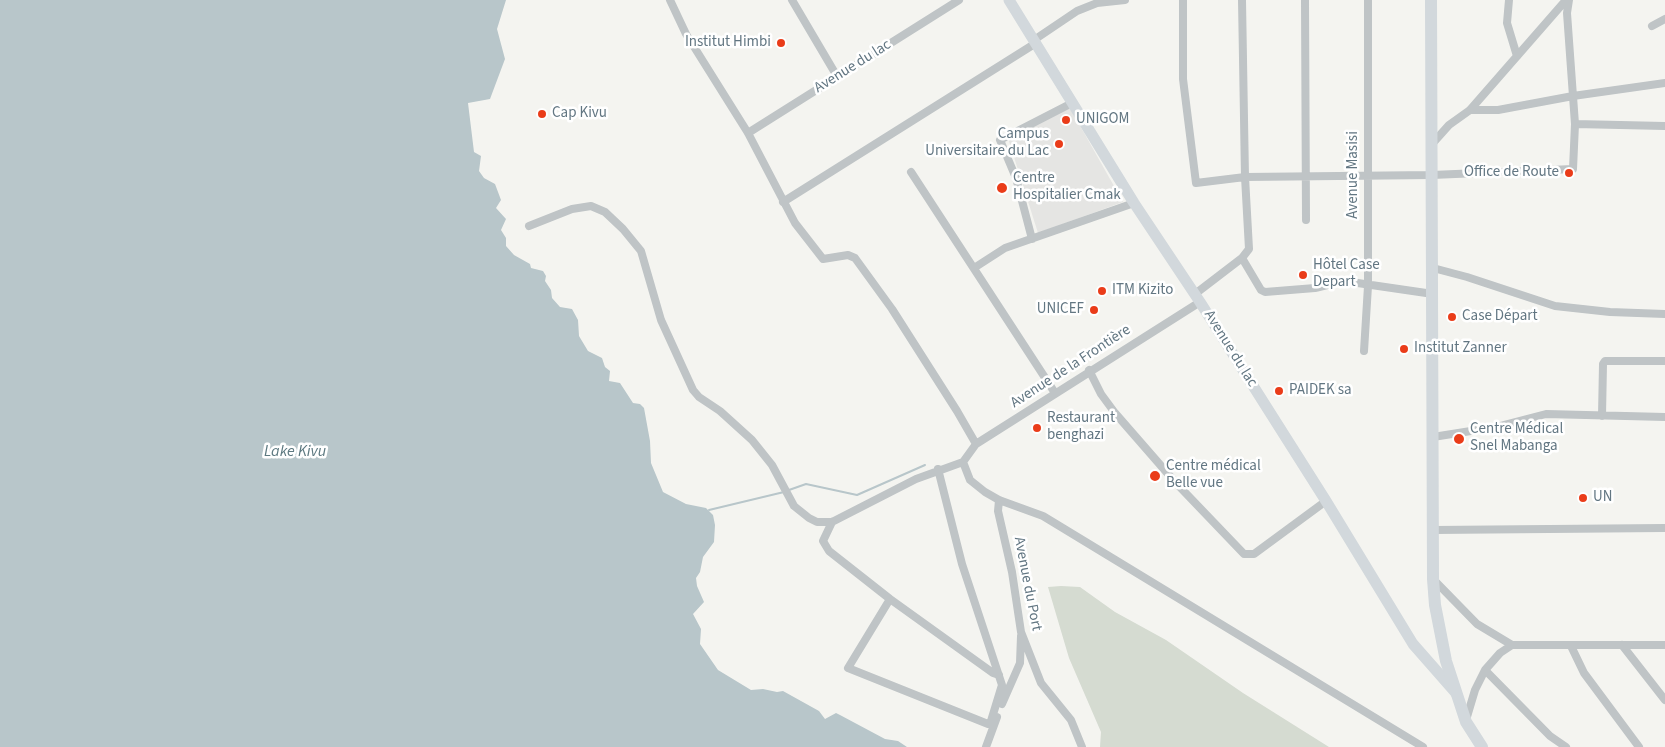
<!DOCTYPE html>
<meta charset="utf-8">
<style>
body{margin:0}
canvas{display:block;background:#f4f4f0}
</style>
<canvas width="1665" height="747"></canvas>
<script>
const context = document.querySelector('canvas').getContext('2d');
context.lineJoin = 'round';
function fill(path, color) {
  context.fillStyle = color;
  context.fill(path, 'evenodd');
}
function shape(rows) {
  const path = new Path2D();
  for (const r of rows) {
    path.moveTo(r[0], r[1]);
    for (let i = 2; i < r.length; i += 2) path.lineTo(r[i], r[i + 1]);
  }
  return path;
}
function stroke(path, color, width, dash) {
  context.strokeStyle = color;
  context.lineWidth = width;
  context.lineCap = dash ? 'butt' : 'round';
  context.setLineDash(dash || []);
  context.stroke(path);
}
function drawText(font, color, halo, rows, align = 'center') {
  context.font = font + ' "Source Sans 3",sans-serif';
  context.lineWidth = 5;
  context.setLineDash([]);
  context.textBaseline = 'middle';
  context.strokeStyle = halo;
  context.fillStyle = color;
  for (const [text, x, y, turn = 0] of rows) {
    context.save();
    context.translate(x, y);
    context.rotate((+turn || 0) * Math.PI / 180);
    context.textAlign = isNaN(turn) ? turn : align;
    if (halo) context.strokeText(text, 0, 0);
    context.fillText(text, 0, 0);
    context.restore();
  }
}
fill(shape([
 [1070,108,1123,202,1038,233,1008,138]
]), '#e5e5e3');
fill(shape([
 [1061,586,1080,587,1115,612,1166,640,1243,693,1329,747,1100,747,1101,732,1069,658,1048,587]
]), '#d5dbd1');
fill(shape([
 [0,0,506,0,497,29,505,59,490,99,468,103,474,152,481,156,479,171,484,178,495,184,501,200,496,208,506,219,501,230,506,238,506,246,514,255,530,264,531,268,543,271,546,276,545,281,551,290,552,298,560,307,572,309,578,320,579,336,588,351,602,358,605,367,610,371,609,381,620,383,633,403,640,404,644,408,650,441,651,463,663,492,686,504,706,508,713,515,715,525,714,542,703,557,700,572,696,578,697,586,704,602,693,614,701,629,700,644,718,670,751,690,763,689,777,692,783,691,819,711,825,719,836,713,840,715,885,739,898,741,907,747,0,747]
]), '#b8c6ca');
stroke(shape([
 [789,490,806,484,857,495,925,465],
 [709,510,784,492]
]), '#b8c6ca', 2);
stroke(shape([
 [670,0,686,34,748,133,795,223,823,259,848,255,855,258,892,309,957,411,976,444],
 [792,0,838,78],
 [1183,0,1183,79,1196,183,1245,177,1432,175,1573,169,1575,124,1567,13,1569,0],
 [1305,0,1306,220],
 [1509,0,1507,23,1517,56],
 [1652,26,1665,19],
 [1034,40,1077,11,1097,3,1125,0],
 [1470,110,1498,110,1573,96,1665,83],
 [1575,124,1665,126],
 [748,133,959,0],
 [1432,144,1449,125,1470,110,1566,0],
 [911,172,1055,393],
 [783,202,1036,43],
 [529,226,572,209,591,206,605,212,623,229,641,251,661,320,693,390,699,397,720,411,752,440,772,465,794,506,809,518,817,522,832,522,916,479,963,462],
 [1032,239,1016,178,1000,140,1072,103],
 [1242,258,1261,290,1265,292,1315,288,1344,281,1433,294],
 [974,268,1005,248,1134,203],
 [1433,268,1467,277,1555,306,1610,312,1665,314],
 [1195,294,1242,258,1249,249,1245,177,1242,0],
 [1364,351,1368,286,1368,0],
 [1089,370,1101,394,1115,413,1176,483,1244,554,1254,554,1326,501],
 [1602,416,1603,364,1605,361,1665,361],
 [1433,437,1496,427,1546,414,1665,417],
 [963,462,970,480,985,492,999,500,1043,516,1423,747],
 [963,462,976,444,1200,302],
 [999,500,998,511,1012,572,1021,632,1041,683,1071,720,1082,747],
 [832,522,823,541,829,551,890,599,993,673,999,675],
 [1433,530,1665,528],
 [1433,579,1477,624,1512,645,1665,645],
 [890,599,848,668,988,724,991,721,1002,685,962,564,938,469],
 [1622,645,1665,700],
 [1571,646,1584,673,1639,747],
 [1485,670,1550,736,1566,747],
 [1002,704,1020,663,1021,636],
 [1466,720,1475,690,1485,670,1500,653,1512,645],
 [986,747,997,717]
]), '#bfc4c6', 8);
stroke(shape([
 [1009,0,1134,203,1200,302,1326,501,1413,644,1456,693]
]), '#d2d8dc', 11);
stroke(shape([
 [1431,0,1433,579,1435,605,1446,661,1466,722,1482,747]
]), '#d2d8dc', 12);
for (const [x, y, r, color] of [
 [781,43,5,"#ea3c19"],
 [542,114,5,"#ea3c19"],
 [1066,120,5,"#ea3c19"],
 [1059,144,5,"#ea3c19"],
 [1569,173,5,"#ea3c19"],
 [1002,188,6,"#ea3c19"],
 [1303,275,5,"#ea3c19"],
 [1102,291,5,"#ea3c19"],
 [1094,310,5,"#ea3c19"],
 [1452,317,5,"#ea3c19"],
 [1404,349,5,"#ea3c19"],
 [1279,391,5,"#ea3c19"],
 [1037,428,5,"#ea3c19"],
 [1459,439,6,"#ea3c19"],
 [1155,476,6,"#ea3c19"],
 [1583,498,5,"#ea3c19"]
]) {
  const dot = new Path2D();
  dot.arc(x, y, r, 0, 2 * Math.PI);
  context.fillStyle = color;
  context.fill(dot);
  stroke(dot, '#fff', 2);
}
drawText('15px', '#627682', '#fff', [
 ["Institut Himbi",771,43,"right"],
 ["Cap Kivu",552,114],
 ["UNIGOM",1076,120],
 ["Campus",1049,135,"right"],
 ["Universitaire du Lac",1049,152,"right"],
 ["Office de Route",1559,173,"right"],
 ["Centre",1013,179],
 ["Hospitalier Cmak",1013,196],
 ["Hôtel Case",1313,266],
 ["Depart",1313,283],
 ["ITM Kizito",1112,291],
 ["UNICEF",1084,310,"right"],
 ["Case Départ",1462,317],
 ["Institut Zanner",1414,349],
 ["PAIDEK sa",1289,391],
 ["Restaurant",1047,419],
 ["benghazi",1047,436],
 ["Centre Médical",1470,430],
 ["Snel Mabanga",1470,447],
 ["Centre médical",1166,467],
 ["Belle vue",1166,484],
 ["UN",1593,498]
], 'left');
drawText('15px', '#627682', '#fff', [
 ["Avenue du lac",853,67,-32],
 ["Avenue Masisi",1354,175,-90],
 ["Avenue du lac",1230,349,58],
 ["Avenue de la Frontière",1071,367,-33],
 ["Avenue du Port",1027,584,79]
]);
drawText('italic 16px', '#5d7980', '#fff', [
 ["Lake Kivu",295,452]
]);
</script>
